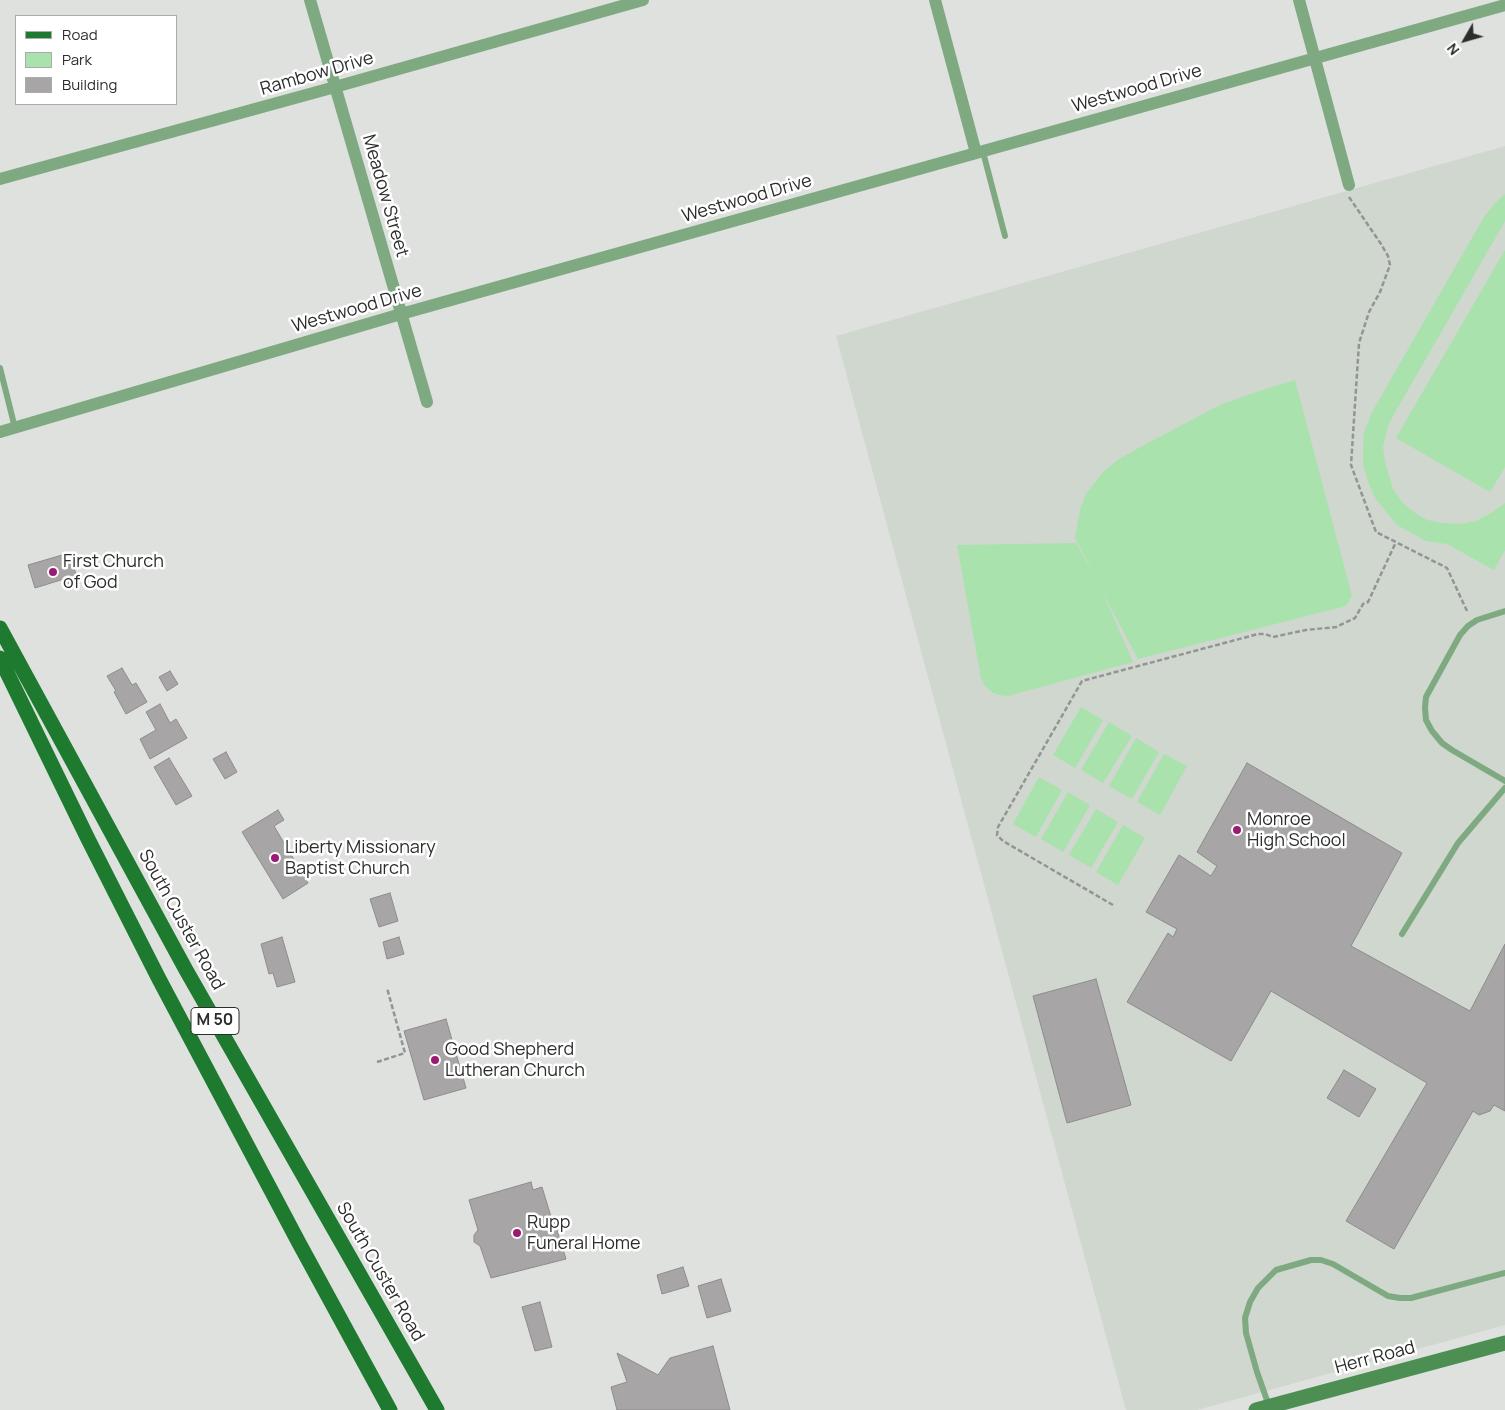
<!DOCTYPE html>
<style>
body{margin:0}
#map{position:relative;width:1505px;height:1410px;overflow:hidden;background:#dee1de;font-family:Manrope,sans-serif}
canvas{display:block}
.legend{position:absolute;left:15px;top:15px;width:162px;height:90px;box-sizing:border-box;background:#fff;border:1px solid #ababab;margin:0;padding:6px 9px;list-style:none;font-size:15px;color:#2c2d2c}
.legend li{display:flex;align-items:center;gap:10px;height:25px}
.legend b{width:25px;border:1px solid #ababab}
.north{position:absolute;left:1440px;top:15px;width:50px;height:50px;-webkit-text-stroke:4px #fff;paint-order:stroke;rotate:232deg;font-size:14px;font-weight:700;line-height:20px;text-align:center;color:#2c2d2c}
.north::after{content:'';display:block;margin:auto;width:18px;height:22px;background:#2c2d2c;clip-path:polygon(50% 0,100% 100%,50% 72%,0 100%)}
</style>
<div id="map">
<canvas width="1505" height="1410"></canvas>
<ul class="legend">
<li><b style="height:6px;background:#1d7a2e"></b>Road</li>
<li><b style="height:14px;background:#aae2ad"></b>Park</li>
<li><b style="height:14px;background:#a8a5a7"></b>Building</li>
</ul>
<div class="north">N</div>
</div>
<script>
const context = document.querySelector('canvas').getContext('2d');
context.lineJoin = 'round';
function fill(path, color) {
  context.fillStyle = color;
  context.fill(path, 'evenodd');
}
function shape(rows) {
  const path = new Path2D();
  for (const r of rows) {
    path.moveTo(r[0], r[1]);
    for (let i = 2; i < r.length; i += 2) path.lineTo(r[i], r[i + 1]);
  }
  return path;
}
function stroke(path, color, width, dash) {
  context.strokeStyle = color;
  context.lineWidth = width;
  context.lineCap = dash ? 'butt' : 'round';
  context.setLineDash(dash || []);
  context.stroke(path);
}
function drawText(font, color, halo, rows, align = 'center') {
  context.font = font + ' Manrope,sans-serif';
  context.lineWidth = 5;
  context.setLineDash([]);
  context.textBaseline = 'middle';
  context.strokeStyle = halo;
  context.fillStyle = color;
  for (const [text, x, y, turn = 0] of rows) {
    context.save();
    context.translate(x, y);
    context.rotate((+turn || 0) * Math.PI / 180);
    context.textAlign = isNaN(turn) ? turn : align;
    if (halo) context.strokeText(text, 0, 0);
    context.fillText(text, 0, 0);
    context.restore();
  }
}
fill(shape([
 [1505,146,1505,1325,1197,1410,1126,1410,836,336]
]), '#cfd7cf');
fill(shape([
 [1505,194,1505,221,1389,423,1383,447,1385,462,1393,489,1403,503,1415,513,1427,520,1443,523,1459,524,1476,521,1491,513,1505,503,1505,550,1494,570,1447,544,1426,541,1397,525,1375,498,1368,481,1363,465,1363,449,1364,433,1371,414,1484,217,1497,201],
 [1505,250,1505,467,1490,492,1396,438],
 [1295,380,1352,596,1346,606,1138,659,1103,593,1133,662,1008,696,998,695,992,692,985,686,981,678,957,545,1076,543,1096,579,1075,538,1080,509,1086,494,1104,471,1119,459,1144,445,1220,405,1256,392],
 [1081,707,1103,720,1075,768,1053,755],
 [1109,722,1132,736,1103,783,1081,770],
 [1136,738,1159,752,1132,799,1109,786],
 [1164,754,1187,766,1160,815,1137,802],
 [1039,777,1062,790,1036,837,1013,824],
 [1068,792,1090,805,1063,852,1041,839],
 [1096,809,1118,822,1091,868,1069,855],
 [1123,825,1145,838,1118,885,1096,872]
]), '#aae2ad');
const building = shape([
 [69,553,79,583,67,588,64,579,35,588,28,565,69,553],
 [122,668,132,685,136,683,147,702,126,714,114,692,116,691,107,676,122,668],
 [170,671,178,684,167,691,159,677,170,671],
 [160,704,170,723,176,719,187,738,150,759,140,739,156,730,146,712,160,704],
 [226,752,237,772,225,779,213,759,226,752],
 [169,758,192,796,176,805,154,767,169,758],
 [1247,763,1402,853,1351,946,1470,1011,1505,944,1505,1111,1494,1105,1490,1111,1479,1115,1473,1111,1394,1249,1346,1221,1427,1083,1271,991,1231,1061,1127,1002,1168,933,1173,937,1177,929,1146,912,1179,855,1211,876,1217,866,1197,852,1247,763],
 [278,810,284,820,274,826,308,883,283,899,242,832,278,810],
 [390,893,398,921,379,927,370,899,390,893],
 [282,937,295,982,277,987,273,973,269,974,261,944,282,937],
 [399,937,404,954,387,959,383,942,399,937],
 [1096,979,1131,1105,1067,1123,1033,996,1096,979],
 [446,1019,466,1088,424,1100,404,1031,446,1019],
 [1344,1070,1376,1089,1359,1117,1327,1098,1344,1070],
 [531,1182,533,1190,542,1187,552,1220,560,1219,563,1229,557,1230,566,1259,491,1278,480,1246,474,1242,474,1235,478,1230,469,1200,531,1182],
 [683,1267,689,1286,662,1294,657,1275,683,1267],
 [721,1279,731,1311,707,1318,698,1286,721,1279],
 [540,1302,552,1347,535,1351,522,1307,540,1302],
 [713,1346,730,1410,617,1410,611,1387,627,1382,617,1353,658,1375,670,1358,713,1346]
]);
fill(building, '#a8a5a7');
stroke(building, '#8e8b8d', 1);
stroke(shape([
 [1349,197,1381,244,1388,256,1390,265,1380,292,1369,312,1359,343,1351,465,1376,532,1447,568,1467,611],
 [1113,905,1003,841,997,835,998,827,1082,681,1258,634,1265,634,1273,637,1306,630,1336,627,1355,618,1363,604,1368,602,1396,542],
 [377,1062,405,1053,387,988]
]), '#939593', 2.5, [5, 2.5]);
stroke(shape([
 [983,152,1005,236],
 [0,368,15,428],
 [1505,611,1477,620,1468,626,1460,635,1426,697,1425,708,1426,720,1432,731,1442,743,1452,750,1505,781],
 [1402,934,1458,843,1505,788],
 [1269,1406,1257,1372,1246,1333,1245,1318,1250,1302,1258,1288,1276,1270,1311,1260,1321,1260,1333,1264,1388,1296,1400,1298,1411,1298,1505,1273]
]), '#7faa81', 6);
stroke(shape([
 [310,0,427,402],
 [935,0,976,153],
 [1299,0,1349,185],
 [0,179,335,87,643,0],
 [0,432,401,314,1505,5]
]), '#7faa81', 12);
stroke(shape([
 [1256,1410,1505,1343]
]), '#4d8f53', 15);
stroke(shape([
 [0,628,186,970,437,1410],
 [0,658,88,839,159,979,299,1243,390,1410]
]), '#1d7a2e', 15);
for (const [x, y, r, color] of [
 [53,572,5,"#9a1b71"],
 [1237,830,5,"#9a1b71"],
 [275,858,5,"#9a1b71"],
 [435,1060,5,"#9a1b71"],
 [517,1233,5,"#9a1b71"]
]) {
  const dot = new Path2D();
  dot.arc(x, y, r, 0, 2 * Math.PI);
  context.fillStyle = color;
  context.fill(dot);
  stroke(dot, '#fff', 2);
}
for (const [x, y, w] of [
 [215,1021,48]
]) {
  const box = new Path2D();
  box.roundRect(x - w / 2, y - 13.5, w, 27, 4);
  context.fillStyle = '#fff';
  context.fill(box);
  stroke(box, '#2c2d2c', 1);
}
drawText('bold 16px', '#2c2d2c', null, [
 ["M 50",215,1021]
]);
drawText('18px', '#2c2d2c', '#fff', [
 ["Rambow Drive",317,74,-16],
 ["Westwood Drive",1137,89,-16],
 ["Meadow Street",385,196,74],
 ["Westwood Drive",747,199,-16],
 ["Westwood Drive",357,309,-16],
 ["South Custer Road",181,920,61],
 ["South Custer Road",380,1272,60],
 ["Herr Road",1375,1358,-15]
]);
drawText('18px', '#2c2d2c', '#fff', [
 ["First Church",63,562],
 ["of God",63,583],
 ["Monroe",1247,820],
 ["High School",1247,841],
 ["Liberty Missionary",285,848],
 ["Baptist Church",285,869],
 ["Good Shepherd",445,1050],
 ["Lutheran Church",445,1071],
 ["Rupp",527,1223],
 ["Funeral Home",527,1244]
], 'left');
</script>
